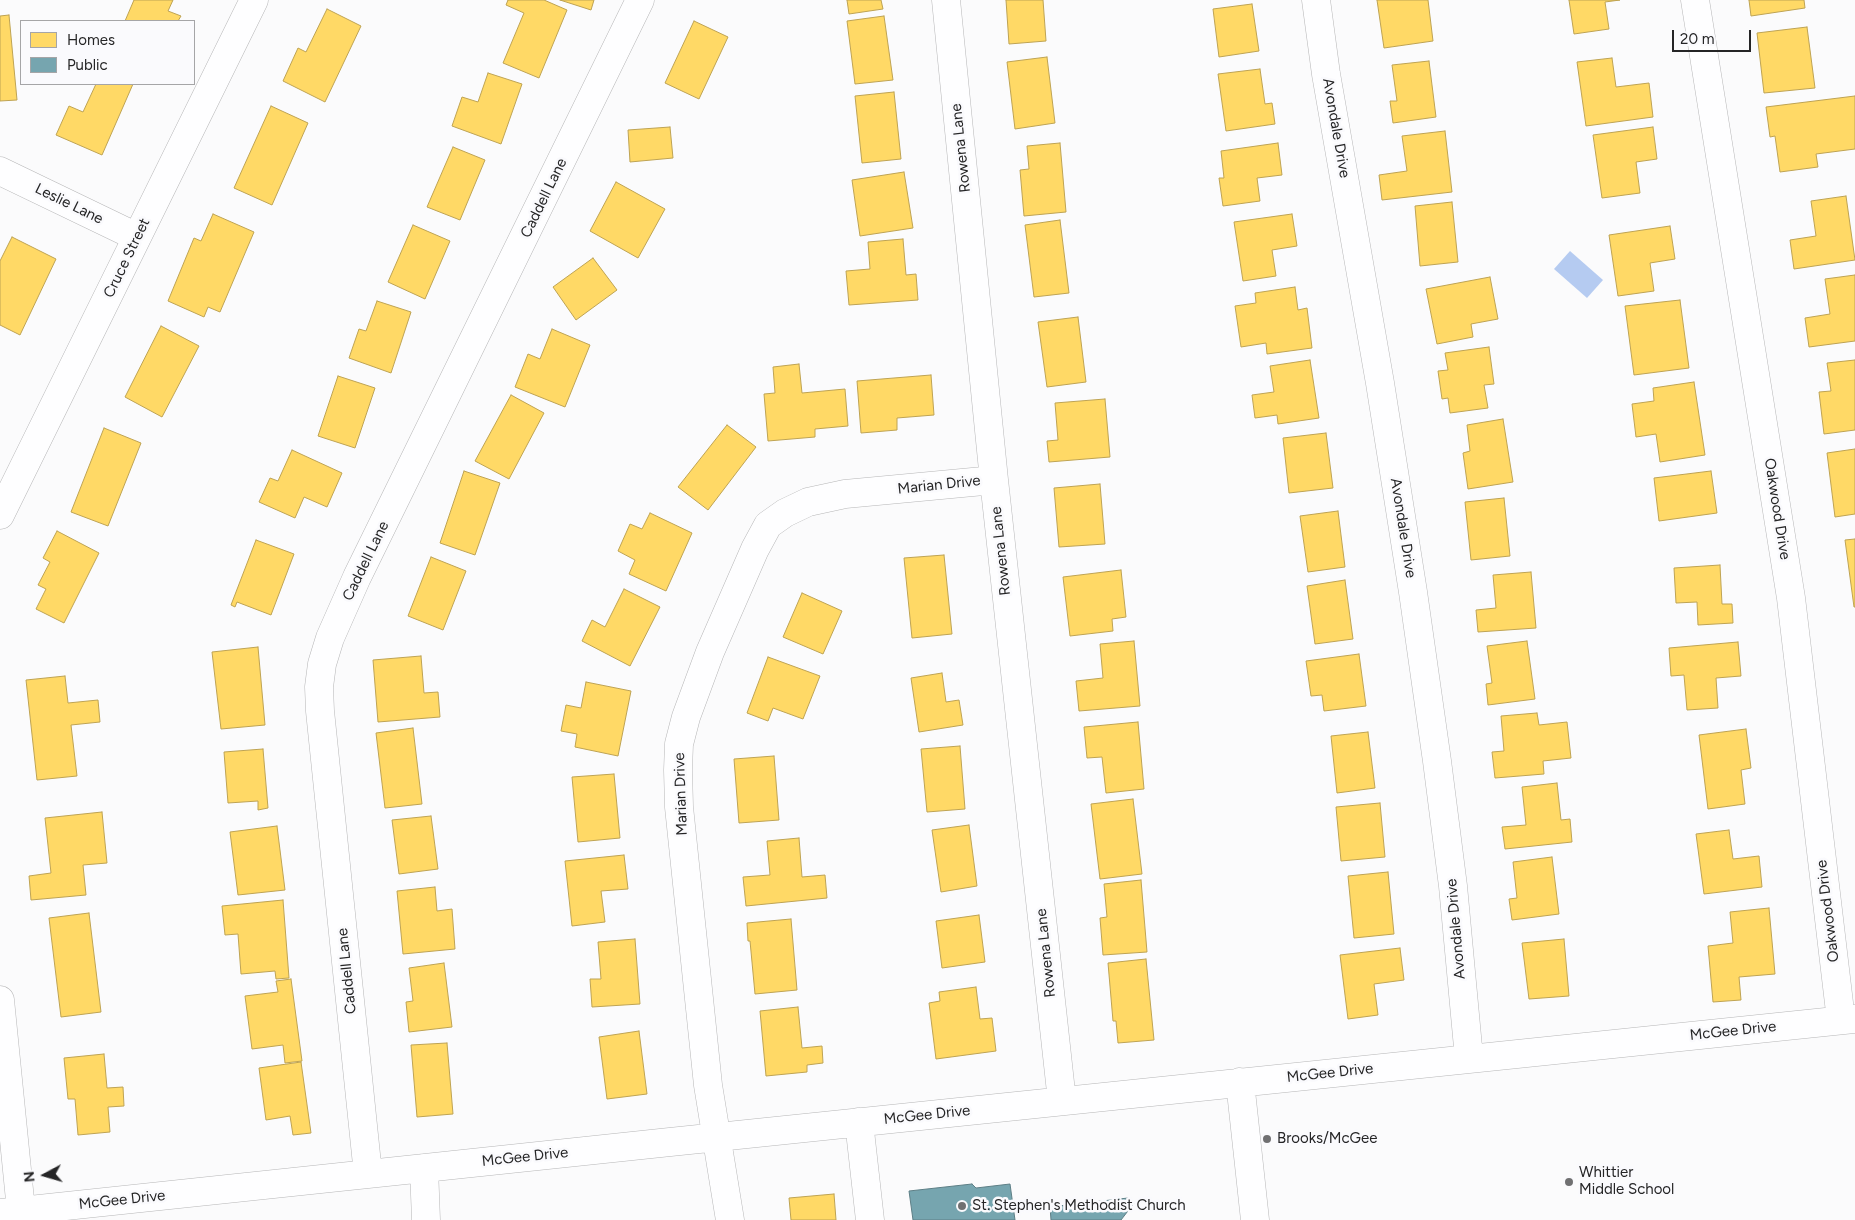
<!DOCTYPE html>
<style>
body{margin:0}
#map{position:relative;width:1855px;height:1220px;overflow:hidden;background:#fbfbfc;font-family:Figtree,sans-serif}
canvas{display:block}
.legend{position:absolute;left:20px;top:20px;width:175px;height:65px;box-sizing:border-box;background:#fafafd;border:1px solid #a5a5a7;margin:0;padding:6px 9px;list-style:none;font-size:15px;color:#252526}
.legend li{display:flex;align-items:center;gap:10px;height:25px}
.legend b{width:25px;border:1px solid #a5a5a7}
.north{position:absolute;left:20px;top:1150px;width:50px;height:50px;-webkit-text-stroke:4px #fafafd;paint-order:stroke;rotate:264deg;font-size:14px;font-weight:700;line-height:20px;text-align:center;color:#252526}
.north::after{content:'';display:block;margin:auto;width:18px;height:22px;background:#252526;clip-path:polygon(50% 0,100% 100%,50% 72%,0 100%)}
.scale{position:absolute;left:1672px;top:30px;width:79px;height:22px;box-sizing:border-box;border:2px solid #252526;border-top:0;padding-left:6px;font-size:15px;line-height:18px;white-space:nowrap;color:#252526;-webkit-text-stroke:4px #fafafd;paint-order:stroke}
</style>
<div id="map">
<canvas width="1855" height="1220"></canvas>
<ul class="legend">
<li><b style="height:14px;background:#ffd966"></b>Homes</li>
<li><b style="height:14px;background:#76a5af"></b>Public</li>
</ul>
<div class="north">N</div>
<div class="scale">20 m</div>
</div>
<script>
const context = document.querySelector('canvas').getContext('2d');
context.lineJoin = 'round';
function fill(path, color) {
  context.fillStyle = color;
  context.fill(path, 'evenodd');
}
function shape(rows) {
  const path = new Path2D();
  for (const r of rows) {
    path.moveTo(r[0], r[1]);
    for (let i = 2; i < r.length; i += 2) path.lineTo(r[i], r[i + 1]);
  }
  return path;
}
function stroke(path, color, width, dash) {
  context.strokeStyle = color;
  context.lineWidth = width;
  context.lineCap = dash ? 'butt' : 'round';
  context.setLineDash(dash || []);
  context.stroke(path);
}
function drawText(font, color, halo, rows, align = 'center') {
  context.font = font + ' Figtree,sans-serif';
  context.lineWidth = 5;
  context.setLineDash([]);
  context.textBaseline = 'middle';
  context.strokeStyle = halo;
  context.fillStyle = color;
  for (const [text, x, y, turn = 0] of rows) {
    context.save();
    context.translate(x, y);
    context.rotate((+turn || 0) * Math.PI / 180);
    context.textAlign = isNaN(turn) ? turn : align;
    if (halo) context.strokeText(text, 0, 0);
    context.fillText(text, 0, 0);
    context.restore();
  }
}
fill(shape([
 [1570,251,1603,280,1587,298,1554,269]
]), '#b5cbf1');
const homes = shape([
 [134,0,173,0,168,11,181,16,178,21,125,21,134,0],
 [508,0,544,0,567,10,539,78,503,63,524,13,506,5,508,0],
 [560,0,594,0,591,10,560,0],
 [847,0,881,0,883,9,849,14,847,0],
 [1006,0,1043,0,1046,41,1009,44,1006,0],
 [1377,0,1428,0,1433,41,1384,48,1377,0],
 [1569,0,1620,0,1605,2,1609,29,1574,34,1569,0],
 [1749,0,1804,0,1805,8,1751,16,1749,0],
 [1252,4,1259,51,1219,57,1213,9,1252,4],
 [327,9,361,26,325,102,283,81,298,48,306,52,327,9],
 [9,15,17,100,0,101,0,16,9,15],
 [884,16,893,80,855,84,847,21,884,16],
 [694,21,728,37,699,99,665,83,694,21],
 [1807,27,1815,88,1764,93,1757,33,1807,27],
 [1047,57,1055,123,1015,129,1007,62,1047,57],
 [1612,58,1616,87,1649,83,1653,117,1586,126,1577,62,1612,58],
 [1429,61,1436,117,1393,123,1390,101,1397,101,1392,65,1429,61],
 [1260,69,1265,104,1272,103,1275,124,1226,131,1218,74,1260,69],
 [488,73,522,84,501,144,452,126,462,97,478,102,488,73],
 [96,84,133,84,102,155,56,135,69,106,83,112,96,84],
 [894,92,901,159,862,163,855,96,894,92],
 [1855,96,1855,149,1816,154,1818,167,1780,172,1775,136,1770,137,1766,107,1855,96],
 [271,106,308,123,272,205,234,188,271,106],
 [670,127,673,158,630,162,628,130,670,127],
 [1653,127,1657,159,1636,162,1640,193,1602,198,1593,135,1653,127],
 [1445,131,1452,192,1382,200,1379,175,1407,171,1402,136,1445,131],
 [1060,143,1066,212,1024,216,1020,170,1029,169,1027,146,1060,143],
 [1278,143,1282,175,1257,178,1260,201,1223,206,1219,178,1224,178,1221,151,1278,143],
 [453,147,485,160,460,220,427,207,453,147],
 [904,172,913,228,860,236,852,180,904,172],
 [616,182,665,209,638,258,590,231,616,182],
 [1846,196,1855,260,1794,269,1790,240,1816,236,1811,201,1846,196],
 [1452,202,1458,262,1420,266,1415,206,1452,202],
 [213,214,254,232,220,312,208,307,204,317,168,301,194,238,201,241,213,214],
 [1292,214,1297,246,1272,250,1276,276,1243,281,1234,222,1292,214],
 [1060,220,1069,293,1034,297,1025,225,1060,220],
 [413,225,450,241,425,299,388,282,413,225],
 [1670,226,1675,259,1650,263,1654,291,1618,296,1609,235,1670,226],
 [12,237,56,259,20,335,0,325,0,261,12,237],
 [903,239,906,275,916,274,918,300,849,305,846,271,870,269,868,242,903,239],
 [593,258,617,290,576,320,553,287,593,258],
 [1855,275,1855,341,1809,347,1805,318,1830,314,1825,279,1855,275],
 [1490,277,1498,319,1471,324,1473,337,1437,344,1426,289,1490,277],
 [1295,287,1298,310,1307,308,1312,348,1267,354,1266,343,1241,347,1235,306,1256,303,1255,293,1295,287],
 [1680,300,1689,368,1634,375,1625,306,1680,300],
 [377,301,411,312,391,373,349,358,359,329,366,331,377,301],
 [1078,317,1086,382,1047,387,1038,322,1078,317],
 [161,326,199,346,162,417,125,397,161,326],
 [552,329,590,345,565,407,515,387,528,354,540,359,552,329],
 [1489,347,1494,384,1484,385,1488,408,1450,413,1448,398,1442,399,1438,371,1448,370,1445,353,1489,347],
 [1310,360,1319,418,1278,424,1277,415,1255,418,1252,395,1274,392,1270,366,1310,360],
 [1855,360,1855,430,1824,434,1819,392,1831,391,1827,363,1855,360],
 [799,364,802,393,845,389,848,426,815,429,815,437,768,441,764,394,775,393,773,367,799,364],
 [931,375,934,415,897,418,897,430,861,433,857,381,931,375],
 [338,376,375,388,355,448,318,436,338,376],
 [1694,382,1705,455,1660,462,1656,434,1636,437,1632,404,1654,401,1653,388,1694,382],
 [511,395,544,413,509,479,475,461,511,395],
 [1105,399,1110,457,1049,462,1047,441,1058,440,1055,403,1105,399],
 [1503,419,1513,482,1468,489,1463,453,1470,451,1467,425,1503,419],
 [727,425,756,447,708,510,678,487,727,425],
 [104,428,141,443,108,526,71,512,104,428],
 [1326,433,1333,488,1289,493,1283,438,1326,433],
 [1855,449,1855,514,1835,517,1827,453,1855,449],
 [292,450,342,473,327,507,304,497,295,518,259,502,270,478,278,481,292,450],
 [464,471,500,483,475,555,440,543,464,471],
 [1711,471,1717,513,1659,521,1654,478,1711,471],
 [1100,484,1105,544,1059,547,1054,488,1100,484],
 [1504,498,1510,556,1471,560,1465,502,1504,498],
 [1338,511,1345,567,1308,572,1300,516,1338,511],
 [650,513,692,533,666,591,629,574,635,560,618,551,630,524,642,529,650,513],
 [57,531,99,553,64,623,36,609,46,589,38,585,50,562,43,558,57,531],
 [1855,539,1855,607,1854,607,1845,540,1855,539],
 [256,540,294,554,271,615,237,602,235,607,231,605,256,540],
 [944,555,952,634,912,638,904,558,944,555],
 [431,557,466,571,443,630,408,616,431,557],
 [1720,565,1722,604,1732,604,1733,623,1698,625,1697,602,1676,603,1674,568,1720,565],
 [1121,570,1126,617,1112,619,1113,631,1070,636,1063,577,1121,570],
 [1531,572,1536,628,1478,632,1476,610,1496,608,1493,575,1531,572],
 [1345,580,1353,639,1315,644,1307,586,1345,580],
 [624,589,660,607,630,666,582,641,592,620,605,627,624,589],
 [802,593,842,611,823,654,783,637,802,593],
 [1134,641,1140,706,1079,711,1076,681,1103,678,1100,644,1134,641],
 [1527,641,1535,699,1488,705,1486,684,1492,683,1487,646,1527,641],
 [1738,642,1741,676,1716,678,1718,708,1687,710,1684,675,1671,676,1669,648,1738,642],
 [258,647,265,725,221,729,212,652,258,647],
 [1359,654,1366,706,1324,711,1322,695,1311,696,1306,661,1359,654],
 [421,656,424,693,438,692,440,717,378,722,373,660,421,656],
 [768,657,820,676,803,719,773,708,768,721,747,713,768,657],
 [942,673,946,702,959,700,963,725,919,732,911,678,942,673],
 [65,676,68,703,98,700,100,722,71,725,77,776,37,780,26,680,65,676],
 [586,682,631,691,618,756,575,747,577,734,561,731,566,705,581,708,586,682],
 [1537,713,1539,725,1567,722,1571,758,1543,761,1544,774,1495,778,1492,752,1504,751,1501,716,1537,713],
 [1138,722,1144,789,1106,793,1102,757,1087,758,1084,727,1138,722],
 [413,728,422,804,385,808,376,733,413,728],
 [1746,729,1751,768,1741,770,1745,804,1708,809,1699,735,1746,729],
 [1368,732,1375,788,1337,793,1331,736,1368,732],
 [960,746,965,809,927,812,921,749,960,746],
 [263,749,268,808,258,810,258,801,228,803,224,752,263,749],
 [774,756,779,820,739,823,734,759,774,756],
 [614,774,620,838,578,842,572,777,614,774],
 [1557,783,1561,820,1570,819,1572,842,1505,849,1502,827,1526,825,1522,787,1557,783],
 [1133,799,1142,874,1100,879,1091,804,1133,799],
 [1380,803,1385,857,1341,861,1336,807,1380,803],
 [102,812,107,863,83,865,86,895,31,900,29,876,51,873,45,818,102,812],
 [431,816,438,869,399,874,392,820,431,816],
 [969,825,977,886,941,892,932,830,969,825],
 [277,826,285,890,238,895,230,832,277,826],
 [1729,830,1733,859,1759,856,1762,887,1704,894,1696,834,1729,830],
 [799,838,802,877,825,875,827,898,746,906,743,877,770,875,767,841,799,838],
 [624,855,628,889,601,891,605,922,572,926,565,861,624,855],
 [1552,857,1559,914,1512,920,1509,899,1517,898,1513,862,1552,857],
 [1388,872,1394,934,1354,938,1348,876,1388,872],
 [1141,880,1147,952,1103,955,1100,918,1107,917,1104,884,1141,880],
 [435,887,437,911,452,909,455,949,403,954,397,891,435,887],
 [283,900,289,978,276,979,275,971,241,974,238,934,225,935,222,906,283,900],
 [1769,908,1775,974,1739,977,1741,1000,1713,1002,1708,946,1733,943,1730,912,1769,908],
 [89,913,101,1012,61,1017,49,918,89,913],
 [979,915,985,962,942,968,936,921,979,915],
 [791,919,797,990,755,994,750,941,748,941,747,923,791,919],
 [635,939,640,1004,592,1007,590,979,601,979,598,942,635,939],
 [1564,939,1569,996,1529,999,1522,943,1564,939],
 [1400,948,1404,980,1374,984,1378,1015,1348,1019,1340,955,1400,948],
 [1146,959,1154,1040,1118,1043,1116,1021,1113,1021,1108,963,1146,959],
 [444,963,452,1027,409,1032,406,1002,413,1001,409,968,444,963],
 [291,979,302,1061,285,1063,283,1045,252,1049,245,996,278,992,276,981,291,979],
 [976,987,980,1019,992,1018,996,1051,936,1059,929,1003,940,1001,939,992,976,987],
 [798,1007,802,1048,822,1046,823,1063,807,1065,807,1072,766,1076,760,1011,798,1007],
 [639,1031,647,1094,607,1099,599,1037,639,1031],
 [447,1043,453,1114,417,1117,411,1045,447,1043],
 [104,1054,107,1088,123,1087,124,1106,108,1107,110,1132,78,1135,75,1099,68,1099,64,1058,104,1054],
 [301,1062,311,1133,293,1135,290,1116,266,1120,259,1068,301,1062],
 [834,1194,836,1220,791,1220,789,1198,834,1194]
]);
fill(homes, '#ffd966');
stroke(homes, '#bea353', 1);
const public = shape([
 [972,1184,976,1188,1010,1184,1015,1220,913,1220,909,1191,972,1184],
 [1128,1198,1134,1203,1121,1220,1051,1220,1050,1207,1128,1198]
]);
fill(public, '#76a5af');
stroke(public, '#5e7f86', 1);
const minor = shape([
 [946,0,994,480,1062,1101],
 [1316,0,1326,74,1380,383,1413,592,1437,761,1453,886,1469,1058],
 [1695,0,1791,598,1841,1020],
 [0,171,137,237],
 [0,515,254,0],
 [0,1000,22,1220],
 [1240,1082,1255,1220],
 [859,1122,870,1220],
 [424,1168,426,1220],
 [368,1174,320,711,319,687,322,664,330,638,357,577,640,0],
 [0,1213,670,1142,1855,1019],
 [730,1220,708,1085,679,807,678,770,679,744,686,717,710,652,755,549,768,525,785,513,808,502,845,494,994,480]
]);
stroke(minor, '#b6b6b7', 29);
stroke(minor, '#fefeff', 28);
for (const [x, y, r, color] of [
 [1267,1139,5,"#707071"],
 [1569,1182,5,"#707071"],
 [962,1206,5,"#707071"]
]) {
  const dot = new Path2D();
  dot.arc(x, y, r, 0, 2 * Math.PI);
  context.fillStyle = color;
  context.fill(dot);
  stroke(dot, '#fafafd', 2);
}
drawText('15px', '#252526', '#fafafd', [
 ["Avondale Drive",1336,128,80],
 ["Rowena Lane",961,148,-96],
 ["Caddell Lane",544,198,-64],
 ["Leslie Lane",69,204,26],
 ["Cruce Street",127,258,-64],
 ["Marian Drive",939,485,-6],
 ["Oakwood Drive",1777,509,81],
 ["Avondale Drive",1403,528,81],
 ["Rowena Lane",1001,551,-96],
 ["Caddell Lane",366,561,-64],
 ["Marian Drive",681,794,-92],
 ["Oakwood Drive",1828,911,-97],
 ["Avondale Drive",1456,929,-95],
 ["Rowena Lane",1046,953,-96],
 ["Caddell Lane",347,971,-96],
 ["McGee Drive",1733,1031,-6],
 ["McGee Drive",1330,1073,-6],
 ["McGee Drive",927,1115,-6],
 ["McGee Drive",525,1157,-6],
 ["McGee Drive",122,1200,-6]
]);
drawText('15px', '#252526', '#fafafd', [
 ["Brooks/McGee",1277,1139],
 ["Whittier",1579,1173],
 ["Middle School",1579,1190],
 ["St. Stephen's Methodist Church",972,1206]
], 'left');
</script>
